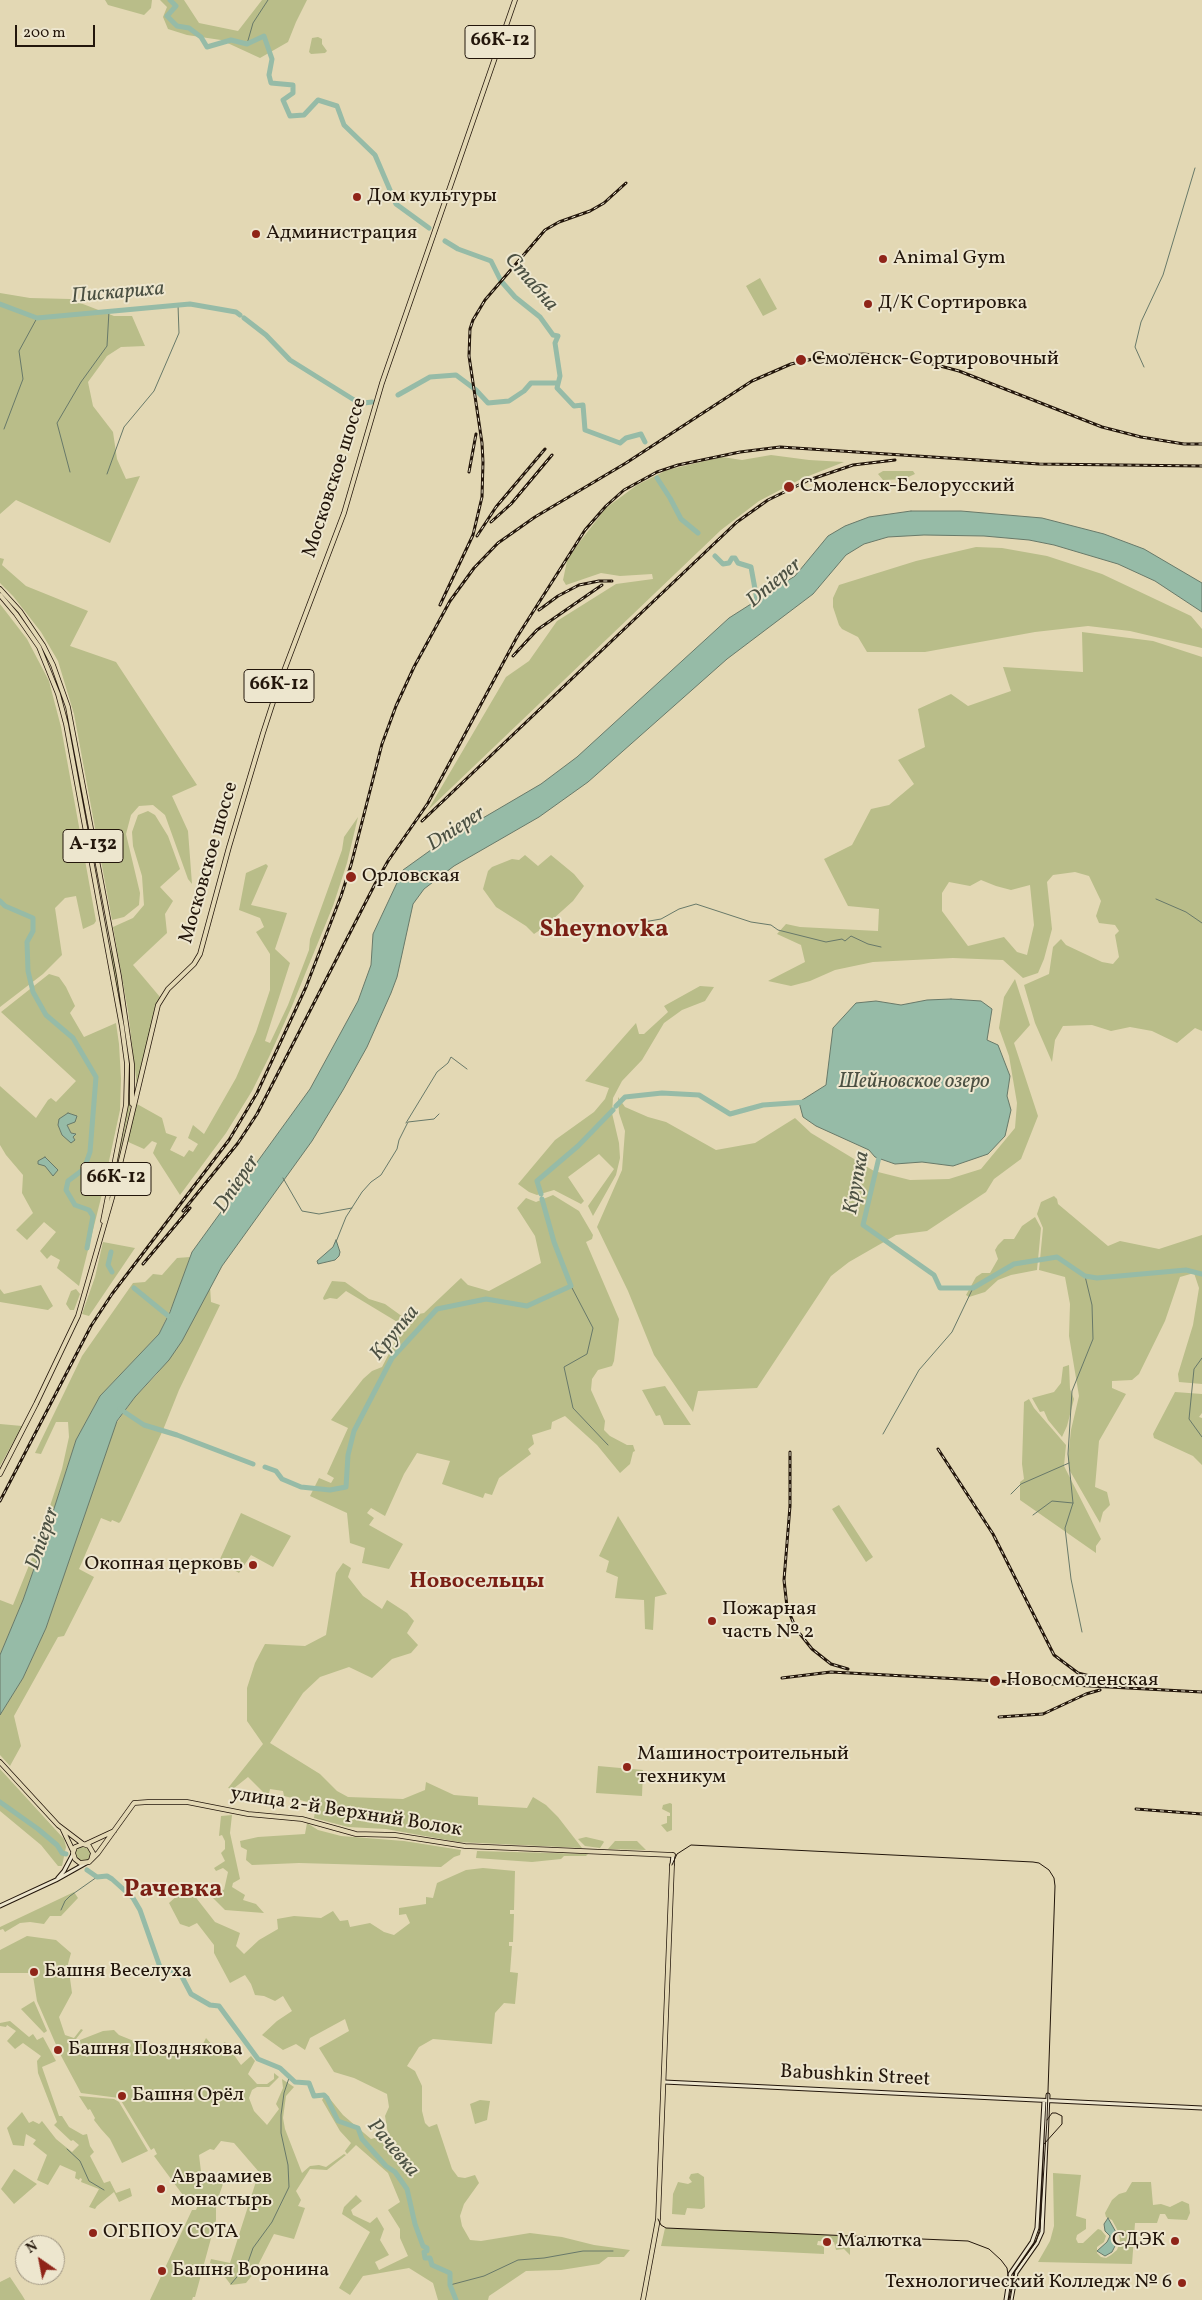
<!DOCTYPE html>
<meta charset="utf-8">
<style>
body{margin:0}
#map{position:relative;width:1202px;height:2300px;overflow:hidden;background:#e3d8b4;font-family:Vollkorn,serif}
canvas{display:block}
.north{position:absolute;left:15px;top:2235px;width:50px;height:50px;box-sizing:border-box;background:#ede6ce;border:1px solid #9c9380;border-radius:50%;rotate:327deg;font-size:14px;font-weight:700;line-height:20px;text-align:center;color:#23160b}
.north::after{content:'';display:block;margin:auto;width:18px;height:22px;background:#8f2418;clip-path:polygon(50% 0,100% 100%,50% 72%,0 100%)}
.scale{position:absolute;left:15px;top:25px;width:80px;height:22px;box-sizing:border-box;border:2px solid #23160b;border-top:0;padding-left:6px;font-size:15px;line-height:18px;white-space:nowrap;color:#23160b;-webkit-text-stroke:4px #ede6ce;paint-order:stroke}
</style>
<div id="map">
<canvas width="1202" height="2300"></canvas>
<div class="north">N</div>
<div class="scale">200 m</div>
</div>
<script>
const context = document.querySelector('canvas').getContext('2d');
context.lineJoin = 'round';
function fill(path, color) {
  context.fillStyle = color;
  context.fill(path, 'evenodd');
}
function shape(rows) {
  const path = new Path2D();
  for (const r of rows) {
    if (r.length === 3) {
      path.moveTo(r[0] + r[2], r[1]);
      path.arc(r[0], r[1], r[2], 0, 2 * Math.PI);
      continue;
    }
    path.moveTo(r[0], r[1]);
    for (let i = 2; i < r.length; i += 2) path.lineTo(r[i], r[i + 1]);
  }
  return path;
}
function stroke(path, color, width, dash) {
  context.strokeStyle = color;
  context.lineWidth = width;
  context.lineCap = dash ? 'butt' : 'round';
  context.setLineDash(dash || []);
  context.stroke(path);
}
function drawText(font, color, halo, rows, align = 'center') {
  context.font = font + ' Vollkorn,serif';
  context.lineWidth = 4;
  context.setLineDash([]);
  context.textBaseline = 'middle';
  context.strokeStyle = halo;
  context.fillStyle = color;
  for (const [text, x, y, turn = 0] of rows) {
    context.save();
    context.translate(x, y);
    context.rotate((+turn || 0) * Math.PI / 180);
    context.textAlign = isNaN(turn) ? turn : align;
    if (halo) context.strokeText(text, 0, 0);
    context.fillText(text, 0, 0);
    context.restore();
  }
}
fill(shape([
 [105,0,152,0,151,8,144,15,108,5],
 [160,0,184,0,199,23,238,31,262,0,307,0,296,22,288,42,260,58,221,40,187,35,168,29,163,17,167,7],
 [318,37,322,39,322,44,327,51,325,53,311,54,309,52,312,38],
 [760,278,777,309,763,316,746,286],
 [0,293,30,298,70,299,114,316,132,316,145,346,121,347,107,356,88,382,93,406,113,432,117,459,126,479,140,476,110,543,16,500,0,514],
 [771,455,809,460,844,462,801,479,759,501,721,530,428,810,506,677,529,661,557,621,616,584,653,579,652,574,620,576,601,573,566,585,563,580,567,561,578,544,606,508,637,485,667,470,722,457,742,460],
 [883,471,913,471,915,474,904,479,883,480,878,474],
 [976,547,1002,548,1047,556,1102,574,1191,616,1202,629,1202,648,1130,631,1088,626,1035,632,925,652,867,652,858,637,842,629,839,625,833,607,833,598,839,585,916,561],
 [0,558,4,559,2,565,26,586,88,611,70,646,116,662,197,785,172,796,188,831,192,884,188,879,165,815,153,805,139,806,131,815,126,834,140,893,139,905,124,917,112,920,74,714,58,661,41,632,13,596,0,583],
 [0,604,27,639,49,681,61,727,96,921,94,924,83,929,76,896,65,898,55,908,62,955,43,974,0,1007],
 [1082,632,1153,641,1202,657,1202,1031,1195,1028,1177,1043,1152,1031,1130,1027,1111,1031,1092,1025,1063,1026,1055,1040,1052,1062,1035,1023,1024,985,1049,974,1053,947,1061,939,1066,945,1102,962,1113,964,1119,957,1115,935,1119,931,1115,925,1099,923,1096,916,1101,901,1089,876,1075,872,1053,875,1047,882,1052,929,1044,959,1038,973,1023,978,1003,960,953,958,873,962,835,970,810,981,791,986,768,981,805,962,801,945,777,934,786,924,800,927,878,931,879,909,848,906,824,859,852,845,871,809,889,805,914,784,898,760,925,747,918,709,951,694,968,706,1011,691,1003,667,1083,672],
 [981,880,996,886,1011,890,1030,885,1034,925,1027,955,1017,952,1004,937,968,946,942,911,942,893,949,882,970,886],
 [148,811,155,815,168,836,180,869,160,887,173,901,165,914,167,933,133,965,160,997,155,1009,137,1086,128,1011,113,927,133,918,144,905,142,876,133,846,132,832,138,815],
 [358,817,347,863,333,906,292,1006,269,1057,252,1091,226,1133,180,1195,153,1153,157,1143,152,1141,144,1149,126,1141,137,1104,162,1118,166,1133,177,1137,170,1150,184,1157,189,1150,193,1152,198,1144,188,1138,193,1125,204,1134,236,1078,256,1032,270,990,270,954,256,932,264,927,260,918,239,910,246,873,266,864,268,866,251,905,287,913,275,949,290,963,265,1041,270,1043,288,1005,309,950,310,939,342,850,344,837],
 [525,855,538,866,551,855,574,874,584,886,573,901,543,928,534,934,526,926,496,907,483,889,488,871,492,867,512,859,519,860],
 [110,951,113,951,122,1003,131,1065,130,1109,109,1199,125,1125,130,1079,128,1053],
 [49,974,59,977,66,987,75,1006,70,1013,84,1037,116,1023,119,1044,121,1079,120,1110,101,1198,79,1286,57,1268,60,1260,51,1255,47,1259,40,1251,56,1232,44,1222,27,1240,16,1230,33,1213,22,1193,23,1175,6,1155,0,1145,0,1086,36,1118,48,1100,51,1098,56,1102,76,1081,1,1012],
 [66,1114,73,1114,67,1125,71,1133,76,1134,73,1136,74,1139,62,1135,58,1125],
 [1015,979,1030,1025,1014,1043,1038,1116,1021,1159,994,1179,986,1192,927,1231,896,1235,849,1262,831,1276,757,1388,698,1391,693,1412,654,1355,628,1291,597,1227,622,1170,625,1131,619,1113,618,1097,625,1107,648,1117,666,1122,716,1150,755,1143,795,1118,811,1133,874,1171,910,1180,949,1179,981,1169,1015,1128,1017,1103,1009,1056,999,1028,1004,997],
 [700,986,714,987,705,1001,682,1010,664,1023,642,1060,622,1081,613,1098,612,1113,619,1143,620,1158,616,1175,593,1216,588,1206,614,1169,599,1154,568,1177,584,1201,581,1204,554,1190,537,1195,529,1192,518,1184,555,1140,594,1112,605,1099,609,1088,585,1081,636,1023,639,1034,644,1034,668,1012,664,1006],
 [553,1195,579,1211,593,1235,592,1239,586,1242,619,1319,614,1361,612,1366,598,1370,592,1379,591,1390,605,1421,604,1430,610,1436,627,1445,633,1445,635,1451,633,1452,630,1464,620,1473,597,1445,565,1416,552,1422,551,1429,532,1435,534,1444,528,1449,531,1454,499,1478,492,1495,485,1493,483,1498,442,1484,450,1461,417,1453,404,1474,385,1516,371,1508,367,1513,374,1518,369,1525,403,1544,389,1569,362,1563,365,1548,350,1543,347,1513,310,1496,319,1478,331,1483,334,1478,327,1474,348,1428,331,1420,363,1379,372,1371,382,1367,395,1342,399,1323,346,1291,337,1299,330,1298,324,1300,323,1298,332,1281,345,1282,369,1299,385,1304,403,1317,424,1313,461,1278,468,1285,489,1291,541,1263,535,1236,517,1208,526,1198,536,1202],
 [1054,1196,1057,1199,1058,1204,1108,1246,1120,1241,1159,1249,1202,1235,1202,1384,1179,1382,1178,1374,1193,1325,1199,1288,1194,1273,1180,1277,1165,1321,1139,1374,1132,1380,1112,1381,1112,1388,1126,1394,1099,1441,1095,1487,1107,1492,1110,1505,1103,1512,1100,1523,1070,1471,1068,1459,1071,1430,1079,1396,1069,1336,1070,1304,1065,1277,1039,1270,1043,1228,1037,1214,1041,1202],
 [1035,1217,1041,1228,1037,1270,1011,1275,998,1280,985,1292,969,1297,966,1295,976,1277,982,1273,990,1273,998,1259,995,1250,998,1245,1004,1239,1014,1239,1022,1226],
 [103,1242,135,1248,89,1316,82,1314,95,1277],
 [190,1257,178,1293,159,1334,100,1396,76,1440,43,1543,23,1600,0,1655,0,1600,13,1605,38,1543,62,1469,69,1437,68,1422,56,1422,41,1454,35,1453,82,1356,133,1283,145,1282,153,1274,162,1275,177,1258],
 [41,1285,53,1306,48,1310,0,1302,0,1289,4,1294],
 [210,1286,211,1302,220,1305,179,1390,163,1430,121,1521,119,1523,112,1520,111,1522,101,1518,79,1569,94,1577,64,1636,58,1637,14,1716,21,1746,10,1766,0,1755,0,1715,23,1678,46,1628,115,1425,135,1397,157,1374,182,1341],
 [76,1289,80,1294,74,1310,70,1310,66,1304,71,1291],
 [1069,1365,1070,1389,1074,1399,1067,1426,1062,1437,1048,1420,1044,1411,1040,1412,1032,1398,1054,1392,1061,1383,1063,1367],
 [665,1386,691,1425,664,1425,660,1415,656,1416,642,1390],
 [1175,1392,1202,1394,1202,1413,1199,1417,1202,1418,1202,1465,1193,1456,1154,1438,1153,1434],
 [1029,1399,1034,1408,1066,1445,1064,1466,1101,1539,1096,1546,1096,1553,1020,1500,1020,1482,1024,1479,1022,1464,1024,1402],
 [0,1424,22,1426,0,1466],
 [839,1505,873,1557,866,1562,832,1509],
 [241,1513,291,1536,273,1567,251,1555,239,1573,224,1564,220,1559],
 [618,1516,667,1594,655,1597,653,1630,645,1629,644,1600,615,1598,618,1577,606,1572,609,1561,599,1556],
 [343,1563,351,1568,348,1577,363,1596,382,1609,387,1600,407,1613,414,1621,407,1633,418,1645,411,1653,392,1659,372,1678,349,1667,320,1677,303,1693,270,1743,320,1774,337,1791,348,1797,403,1799,425,1790,426,1782,454,1795,478,1797,478,1805,527,1808,533,1797,546,1805,558,1817,582,1848,458,1842,386,1829,348,1827,314,1818,316,1804,284,1796,283,1791,270,1789,268,1797,248,1777,233,1789,228,1788,263,1744,247,1721,247,1688,255,1663,265,1644,305,1646,326,1635,336,1573],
 [598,1766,643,1770,642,1796,596,1793],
 [0,1769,64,1839,66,1847,62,1866,58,1866,41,1845,0,1811],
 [670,1803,672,1804,672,1830,667,1832,661,1825,667,1823,667,1816,670,1816,670,1813,662,1809,663,1805],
 [232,1815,230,1833,240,1879,233,1883,232,1887,245,1895,243,1900,256,1904,264,1913,225,1910,208,1893,210,1891,213,1893,217,1888,224,1890,228,1872,223,1868,216,1871,214,1868,225,1861,221,1853,225,1849,225,1841,222,1835,219,1836,221,1816],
 [307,1823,318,1830,341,1836,404,1841,461,1850,460,1855,454,1857,441,1867,299,1863,252,1865,246,1860,247,1850,241,1847,240,1841,258,1837,305,1834],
 [586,1837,603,1841,604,1842,600,1848,585,1846,578,1839],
 [615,1841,637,1841,646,1850,608,1849],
 [83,1854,8],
 [477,1851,588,1854,586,1856,564,1856,561,1859,532,1862,476,1858],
 [483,1868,515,1871,514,1910,510,1910,510,1914,514,1914,513,1942,509,1942,509,1946,512,1946,510,1972,518,1973,515,2004,504,2003,495,2013,492,2044,433,2039,419,2047,407,2066,415,2071,422,2086,422,2111,425,2123,429,2127,437,2124,452,2169,458,2177,465,2178,475,2175,479,2183,464,2204,460,2216,462,2226,470,2240,481,2241,530,2233,562,2237,594,2245,630,2250,624,2257,608,2257,599,2264,561,2270,526,2271,489,2296,488,2300,438,2300,433,2283,409,2268,363,2276,350,2295,339,2288,370,2232,342,2214,344,2207,356,2195,362,2201,351,2210,353,2215,370,2223,377,2217,384,2229,380,2240,389,2255,375,2262,379,2270,408,2256,400,2238,400,2229,388,2210,400,2202,388,2173,356,2145,347,2154,345,2151,351,2143,340,2131,322,2100,326,2094,343,2115,371,2139,388,2134,385,2116,389,2107,387,2094,354,2078,334,2072,319,2048,349,2031,345,2019,310,2038,305,2050,296,2044,283,2050,262,2035,277,2021,292,2011,283,1996,275,2001,264,1996,255,1995,251,1984,245,1975,230,1983,214,1953,214,1945,197,1923,189,1927,180,1924,169,1903,179,1894,172,1885,180,1883,186,1892,190,1890,215,1922,240,1933,236,1946,244,1954,259,1940,278,1929,277,1919,294,1916,321,1918,333,1911,340,1921,348,1920,350,1927,370,1923,384,1932,394,1935,410,1923,406,1914,399,1915,399,1908,426,1904,426,1897,433,1898,437,1883,466,1870],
 [74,1892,78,1898,61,1916,50,1916,44,1924,30,1922,20,1923,5,1932,3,1929,0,1930,0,1927],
 [27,1936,56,1940,71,1953,68,1964,72,1993,59,2017,65,2035,74,2038,81,2029,83,2030,76,2039,80,2040,103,2031,114,2030,119,2035,156,2050,197,2056,206,2038,215,2048,225,2042,241,2065,251,2056,255,2061,248,2074,257,2084,267,2084,274,2079,274,2073,279,2077,269,2087,257,2087,252,2090,249,2098,254,2111,267,2125,279,2109,276,2104,283,2088,282,2079,294,2087,286,2096,283,2118,285,2129,302,2173,310,2166,319,2165,326,2167,344,2154,346,2155,327,2170,310,2169,296,2191,301,2200,298,2206,305,2208,294,2239,274,2234,254,2273,246,2283,231,2285,225,2277,225,2268,210,2263,211,2259,230,2263,259,2172,234,2143,221,2141,214,2150,210,2149,199,2155,202,2180,223,2184,216,2204,216,2220,195,2297,193,2297,192,2300,150,2300,192,2210,196,2210,198,2205,194,2203,191,2206,154,2156,157,2154,154,2148,151,2150,120,2099,125,2098,124,2092,120,2092,119,2098,81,2093,59,2052,62,2051,60,2047,57,2047,37,2001,33,1976,37,1975,37,1970,33,1969,30,1973,0,1973,0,1950],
 [34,2001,47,2031,44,2033,21,2009],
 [10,2021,29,2037,33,2034,37,2040,43,2037,56,2061,42,2067,59,2116,62,2116,69,2127,83,2135,87,2134,90,2146,94,2152,90,2156,104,2183,110,2181,116,2193,130,2188,132,2196,119,2202,114,2192,97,2206,95,2209,89,2207,99,2189,81,2182,82,2179,80,2178,79,2180,75,2178,76,2172,60,2165,48,2185,37,2180,47,2155,33,2144,36,2140,26,2134,24,2146,13,2145,7,2128,22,2112,29,2123,33,2121,39,2124,42,2121,56,2139,72,2152,79,2145,73,2140,71,2141,54,2125,57,2122,38,2073,37,2061,41,2056,23,2043,15,2049,7,2041,16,2031,7,2025,6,2027,0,2026,0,2023],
 [79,2096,114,2099,119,2102,148,2151,122,2163,110,2139,101,2129,94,2120,95,2118,90,2109,88,2110],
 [480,2100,490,2101,487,2120,475,2124,470,2104],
 [14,2169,37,2184,14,2204,1,2189],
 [698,2173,704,2177,705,2207,702,2209,687,2208,685,2215,672,2214,673,2194,678,2182,688,2184,692,2182,689,2178,691,2174],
 [1053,2173,1081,2175,1076,2216,1086,2219,1086,2229,1077,2235,1076,2239,1078,2243,1083,2243,1098,2229,1101,2230,1106,2236,1104,2242,1097,2247,1097,2253,1101,2257,1106,2258,1111,2255,1117,2250,1120,2242,1119,2233,1112,2220,1106,2217,1105,2213,1112,2200,1119,2194,1126,2192,1132,2182,1151,2182,1153,2205,1161,2204,1170,2207,1182,2201,1189,2204,1190,2213,1187,2220,1168,2219,1165,2214,1160,2214,1157,2223,1135,2223,1132,2264,1038,2262,1050,2241,1054,2226],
 [665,2228,850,2236,850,2255,844,2249,836,2250,834,2242,818,2241,817,2245,824,2246,824,2254,661,2246],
 [10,2277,22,2295,25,2300,0,2300,0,2282]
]), '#b9bd89');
const water = shape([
 [911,511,961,511,1042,518,1104,534,1144,549,1202,583,1202,612,1155,581,1118,564,1054,545,1029,540,984,536,924,535,888,537,864,544,846,555,813,594,727,659,588,782,539,817,454,866,424,889,413,904,397,977,391,993,367,1047,343,1090,312,1141,222,1266,182,1341,169,1360,135,1397,117,1421,46,1628,23,1678,0,1715,0,1655,23,1600,43,1543,76,1440,100,1396,159,1334,170,1312,192,1252,310,1089,358,1001,371,965,373,934,403,870,442,842,541,784,577,757,729,618,795,576,828,536,845,526,869,517,911,511],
 [951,999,981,1001,992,1009,987,1040,998,1045,1010,1076,1007,1096,1011,1110,1005,1136,988,1154,953,1166,922,1162,895,1164,875,1157,869,1150,816,1126,803,1117,799,1102,826,1085,833,1028,856,1003,876,1001,901,1005,927,1000,951,999],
 [68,1113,77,1116,75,1122,67,1125,71,1133,76,1134,73,1137,75,1140,71,1143,62,1135,58,1125,59,1119,68,1113],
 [45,1157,58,1170,53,1176,45,1166,38,1164,38,1161,45,1157],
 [336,1240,340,1252,339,1256,335,1260,318,1264,317,1261,333,1247,336,1240],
 [1108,2218,1117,2234,1114,2238,1116,2244,1112,2252,1105,2256,1097,2251,1107,2242,1110,2236,1105,2231,1104,2224,1108,2218]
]);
fill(water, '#96bba7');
stroke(water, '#687969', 1);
stroke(shape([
 [247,44,253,23,268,0],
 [1144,367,1135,347,1141,322,1163,275,1195,168],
 [4,429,23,379,19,351,37,318],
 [70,472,57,423,81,382,107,346,109,311],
 [107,474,124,427,154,391,167,361,179,333,178,305],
 [1156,899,1186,912,1202,923],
 [632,924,661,919,679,909,696,904,751,922,771,925,778,930,826,942,842,939,845,941,851,936,868,944,881,947],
 [406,1123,437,1072,448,1063,451,1057,467,1069],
 [283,1178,302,1211,319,1214,352,1208],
 [336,1242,346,1217,362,1192,371,1182,381,1175,397,1149,399,1140,408,1122,434,1119,439,1114],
 [571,1286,593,1328,587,1354,564,1367,573,1408,608,1445],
 [1202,1358,1194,1369,1189,1419,1202,1437],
 [883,1434,919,1370,952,1332,973,1288],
 [1011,1494,1021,1484,1069,1463],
 [1033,1515,1052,1501,1073,1503],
 [1082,1632,1071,1579,1065,1528,1073,1503,1068,1454,1072,1391,1093,1339,1092,1305,1085,1276],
 [61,1910,65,1901,70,1896,97,1877],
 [67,2149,80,2161,89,2181,104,2190],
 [231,2284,247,2265,253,2248,272,2222,289,2187,288,2165,281,2133,281,2115,284,2093,289,2078],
 [450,2285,484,2276,518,2260,544,2258,583,2251,613,2251]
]), '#687969', 1);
stroke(shape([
 [170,0,176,6,167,16,177,26,189,28,201,37,207,47,231,40,247,44,264,36,272,59,269,75,271,83,293,85,293,93,283,100,290,116,304,115,318,100,337,106,344,125,375,155,396,204,429,228],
 [445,241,458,249,491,261,501,281,515,297,540,317,553,335,558,336,555,343,560,376,557,388,574,406,583,405,585,430,620,443,626,438,641,434,645,442],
 [0,304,37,318,190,304,236,312,240,315],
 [244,318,266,335,290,360,359,403],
 [398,395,430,377,456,375,476,390,488,403,509,401,524,391,531,383,558,383],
 [364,403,372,402],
 [657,478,670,498,681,519,698,533],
 [715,556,723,564,729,563,732,558,735,558,738,563,751,567,757,600,761,602],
 [0,901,5,906,33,918,33,931,27,942,28,971,33,992,46,1015,73,1038,96,1077,90,1152,84,1169,68,1181,66,1190,75,1205,89,1210,93,1216,87,1248],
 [616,1106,625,1097,662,1093,699,1095,730,1114,763,1105,806,1102],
 [880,1153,863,1225,934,1275,940,1288,973,1288,1014,1264,1057,1257,1085,1276,1097,1278,1186,1270,1202,1274],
 [541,1194,537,1181,578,1146,613,1110],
 [111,1252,108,1265,112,1272],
 [134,1288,172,1319],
 [120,1409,144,1425,177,1435,253,1464],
 [265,1467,276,1471,282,1479,301,1487,330,1490,346,1487,348,1455,354,1431,392,1358,437,1309,486,1299,527,1306,571,1286,554,1242,542,1199],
 [0,1802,38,1829,57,1845,62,1853,66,1854],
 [87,1870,97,1877,107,1876,112,1879,133,1898,140,1910,160,1967,180,1973,191,1994,210,2005,219,2006,258,2059,280,2068,295,2082,309,2083,314,2096,324,2095,327,2098,338,2121,358,2128,362,2139,386,2166,395,2172,407,2189,415,2224,423,2246,427,2248,427,2251,424,2252,425,2258,430,2258,432,2265,450,2273,450,2285,456,2300]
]), '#96bba7', 5);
const secondary = shape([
 [672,1865,673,1855],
 [58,1878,64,1871,73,1854],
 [0,1906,56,1880,88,1862],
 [664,2082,1202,2108],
 [1006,2300,1010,2274,1032,2242,1037,2228,1044,2101],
 [1011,2300,1016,2273,1037,2243,1042,2232,1048,2095]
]);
const primary = shape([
 [0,589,20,611,43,645,53,665,68,707,119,976,132,1064,132,1104],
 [0,595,16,614,39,647,58,694,66,724,122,1027,127,1064,126,1105,103,1221],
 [0,1474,36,1404,78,1316,112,1198,158,1005,168,989,194,964,200,954,229,847,263,733,279,684,344,513,382,383,515,0],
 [0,1762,58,1825,83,1844],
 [63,1830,73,1851],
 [86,1844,114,1831],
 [91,1860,93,1853,89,1846,83,1844,75,1847,73,1853,75,1859,80,1863,89,1862,98,1853,134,1803,148,1802,187,1802,248,1814,302,1819,356,1834,395,1835,465,1846,673,1855],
 [643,2300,658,2219,672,1865]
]);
stroke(secondary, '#23160b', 5);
stroke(primary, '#23160b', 5.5);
stroke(secondary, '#ede6ce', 3);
stroke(primary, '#e3d8b4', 4);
stroke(shape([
 [672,1865,677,1854,691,1845,1033,1862,1039,1863,1049,1870,1054,1878,1055,1886,1047,2120,1040,2228,1036,2242,1015,2271,1010,2300],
 [1044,2144,1062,2124,1062,2116,1056,2113,1052,2113,1047,2120],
 [658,2219,661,2225,666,2228,968,2241,989,2249,1001,2260,1007,2268,1009,2281]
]), '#23160b', 1);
const rail = shape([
 [469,472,476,434],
 [491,522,511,504,552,455],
 [477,536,496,507,545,449],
 [440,605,473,535,482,497,483,462,482,443,469,356,470,329,473,320,485,300,545,230,559,222,590,211,604,203,626,183],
 [539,610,558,596,579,585,599,581,612,581],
 [513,656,537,630,602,585],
 [422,821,737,522,768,500,809,480,853,465,895,460],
 [183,1211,238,1143,257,1114,375,884,388,861,428,803,517,637,585,530,606,506,624,490,657,472,678,465,740,452,780,447,1039,464,1202,466],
 [143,1264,190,1208],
 [938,1449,993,1534,1054,1655,1078,1673,1109,1681],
 [790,1452,790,1506,784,1580,787,1607,796,1629,812,1649,831,1664,848,1669],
 [0,1501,91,1326,112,1294,229,1140,257,1093,306,987,341,896,351,865,382,744,396,706,414,667,450,601,474,568,498,543,535,517,626,463,752,381,791,364,817,358,863,354,914,359,959,371,1102,427,1141,437,1184,444,1202,444],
 [782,1678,831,1672,1202,1692],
 [999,1717,1043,1714,1086,1694,1100,1690],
 [1136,1809,1202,1814]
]);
stroke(rail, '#23160b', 3);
stroke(rail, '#ede6ce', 1, [4]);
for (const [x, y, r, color] of [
 [357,197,5,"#8f2418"],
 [256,234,5,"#8f2418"],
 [883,259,5,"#8f2418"],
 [868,304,5,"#8f2418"],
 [801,360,6,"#8f2418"],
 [789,487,6,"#8f2418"],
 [351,877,6,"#8f2418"],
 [253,1565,5,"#8f2418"],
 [712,1621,5,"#8f2418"],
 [995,1681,6,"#8f2418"],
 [627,1767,5,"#8f2418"],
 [34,1972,5,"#8f2418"],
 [58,2050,5,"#8f2418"],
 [122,2096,5,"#8f2418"],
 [161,2189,5,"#8f2418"],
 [93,2233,5,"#8f2418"],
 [1175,2241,5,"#8f2418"],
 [827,2242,5,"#8f2418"],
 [162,2271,5,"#8f2418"],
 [1182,2283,5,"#8f2418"]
]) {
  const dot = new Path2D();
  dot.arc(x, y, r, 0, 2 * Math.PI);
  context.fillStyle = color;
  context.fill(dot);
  stroke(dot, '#ede6ce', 2);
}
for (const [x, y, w] of [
 [500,42,70],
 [279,686,70],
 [93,846,60],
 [116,1179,70]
]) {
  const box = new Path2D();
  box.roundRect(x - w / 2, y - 16.5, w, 33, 4);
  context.fillStyle = '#ede6ce';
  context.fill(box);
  stroke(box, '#23160b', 1);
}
drawText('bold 19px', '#23160b', null, [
 ["66К-12",500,42],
 ["66К-12",279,686],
 ["А-132",93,846],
 ["66К-12",116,1179]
]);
drawText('20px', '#23160b', '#ede6ce', [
 ["Дом культуры",367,197],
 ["Администрация",266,234],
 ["Animal Gym",893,259],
 ["Д/К Сортировка",878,304],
 ["Смоленск-Сортировочный",812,360],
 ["Смоленск-Белорусский",800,487],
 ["Орловская",362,877],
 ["Окопная церковь",243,1565,"right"],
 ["Пожарная",722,1610],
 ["часть № 2",722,1633],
 ["Новосмоленская",1006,1681],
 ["Машиностроительный",637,1755],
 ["техникум",637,1778],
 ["Башня Веселуха",44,1972],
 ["Башня Позднякова",68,2050],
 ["Башня Орёл",132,2096],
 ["Авраамиев",171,2178],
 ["монастырь",171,2201],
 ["ОГБПОУ СОТА",103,2233],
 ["СДЭК",1165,2241,"right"],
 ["Малютка",837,2242],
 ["Башня Воронина",172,2271],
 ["Технологический Колледж № 6",1172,2283,"right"]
], 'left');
drawText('20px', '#23160b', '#ede6ce', [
 ["Московское шоссе",336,478,-72],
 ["Московское шоссе",210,863,-74],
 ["улица 2-й Верхний Волок",346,1813,9],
 ["Babushkin Street",855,2077,3]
]);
drawText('italic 21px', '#4b5042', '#ede6ce', [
 ["Стабна",530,283,49],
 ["Пискариха",118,294,-5],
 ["Dnieper",775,584,-40],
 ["Dnieper",457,830,-33],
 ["Шейновское озеро",914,1083],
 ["Крупка",858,1183,-79],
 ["Dnieper",238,1185,-56],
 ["Крупка",396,1334,-51],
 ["Dnieper",44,1539,-71],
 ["Рачевка",392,2149,50]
]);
drawText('bold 22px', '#7a1f14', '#ede6ce', [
 ["Новосельцы",477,1583]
]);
drawText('bold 25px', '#7a1f14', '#ede6ce', [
 ["Sheynovka",604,931],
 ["Рачевка",173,1891]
]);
</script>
